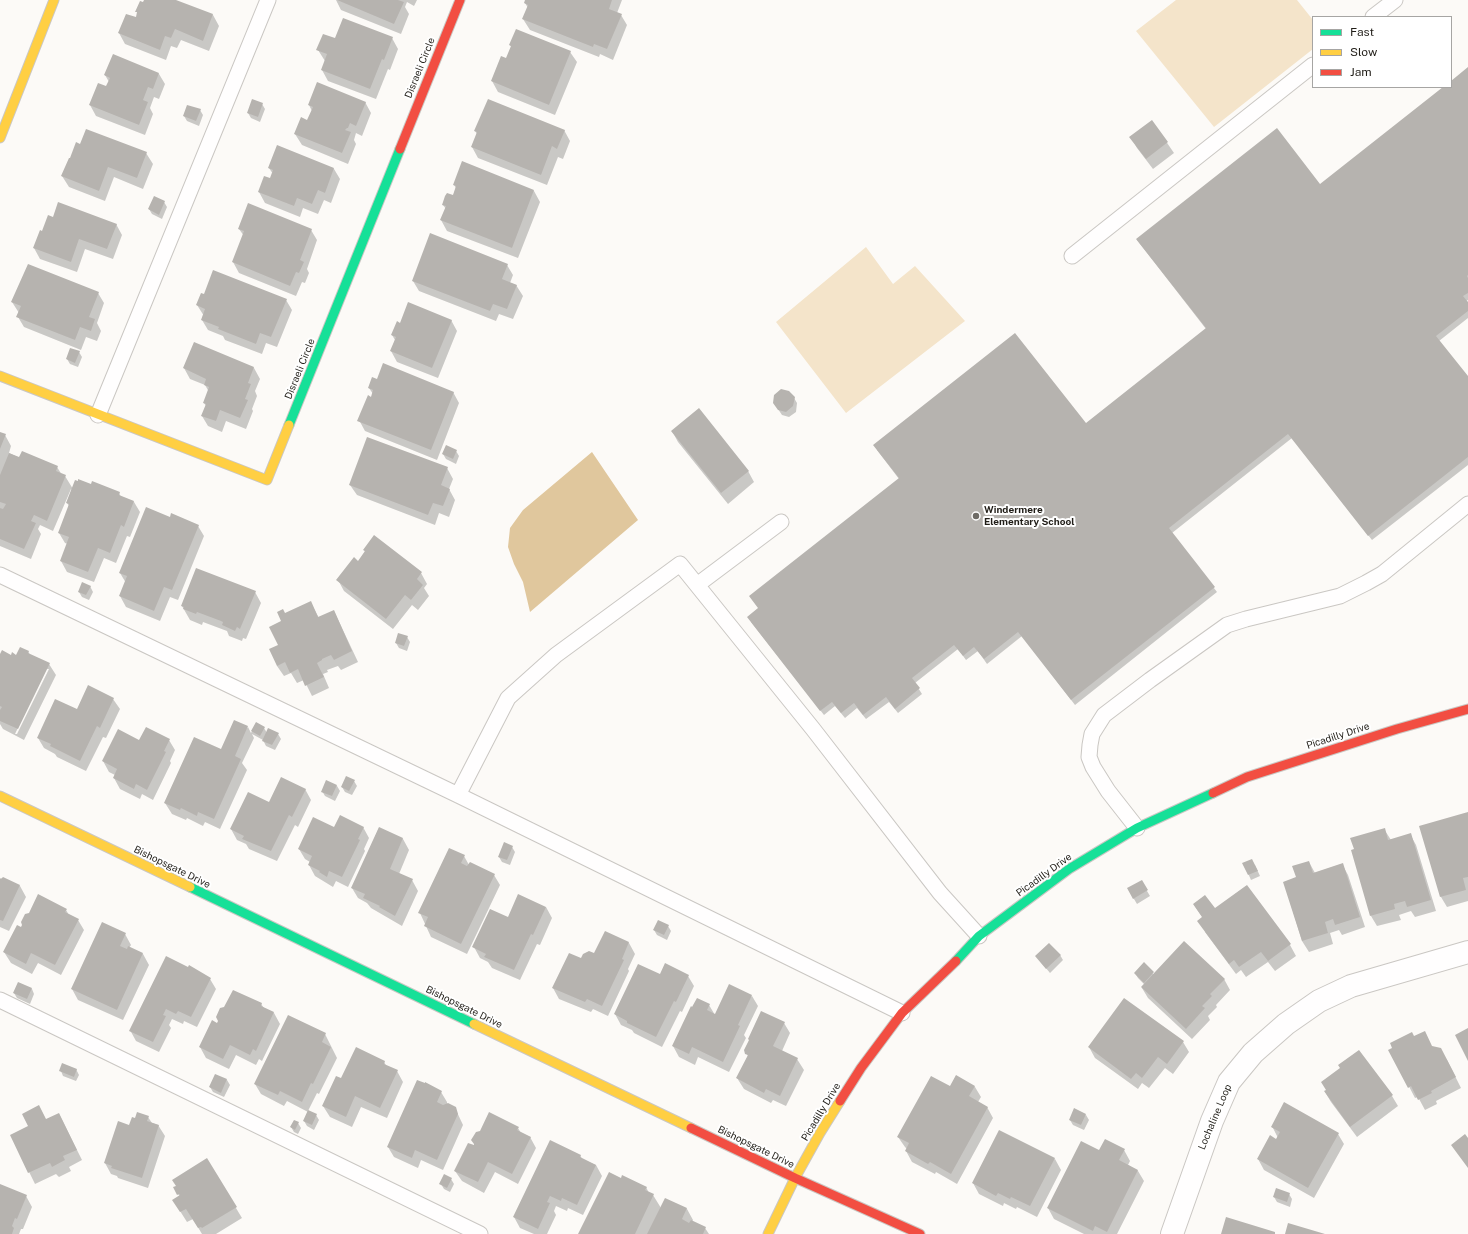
<!DOCTYPE html>
<style>
body{margin:0}
#map{position:relative;width:1468px;height:1234px;overflow:hidden;background:#fcfaf7;font-family:"Public Sans",sans-serif}
canvas{display:block}
.legend{position:absolute;left:1312px;top:16px;width:140px;height:72px;box-sizing:border-box;background:#fff;border:1px solid #a6a5a3;margin:0;padding:5px 7px;list-style:none;font-size:12px;color:#211e18}
.legend li{display:flex;align-items:center;gap:8px;height:20px}
.legend b{width:20px;border:1px solid #a6a5a3}
</style>
<div id="map">
<canvas width="1468" height="1234"></canvas>
<ul class="legend">
<li><b style="height:5px;background:#16e098"></b>Fast</li>
<li><b style="height:5px;background:#ffcf43"></b>Slow</li>
<li><b style="height:5px;background:#f24e42"></b>Jam</li>
</ul>
</div>
<script>
const context = document.querySelector('canvas').getContext('2d');
context.lineJoin = 'round';
function fill(path, color) {
  context.fillStyle = color;
  context.fill(path, 'evenodd');
}
function shape(rows) {
  const path = new Path2D();
  for (const r of rows) {
    path.moveTo(r[0], r[1]);
    for (let i = 2; i < r.length; i += 2) path.lineTo(r[i], r[i + 1]);
  }
  return path;
}
function stroke(path, color, width, dash) {
  context.strokeStyle = color;
  context.lineWidth = width;
  context.lineCap = dash ? 'butt' : 'round';
  context.setLineDash(dash || []);
  context.stroke(path);
}
function drawText(font, color, halo, rows, align = 'center') {
  context.font = font + ' "Public Sans",sans-serif';
  context.lineWidth = 4;
  context.setLineDash([]);
  context.textBaseline = 'middle';
  context.strokeStyle = halo;
  context.fillStyle = color;
  for (const [text, x, y, turn = 0] of rows) {
    context.save();
    context.translate(x, y);
    context.rotate((+turn || 0) * Math.PI / 180);
    context.textAlign = isNaN(turn) ? turn : align;
    if (halo) context.strokeText(text, 0, 0);
    context.fillText(text, 0, 0);
    context.restore();
  }
}
fill(shape([
 [1176,0,1297,0,1313,20,1313,49,1214,127,1136,31],
 [866,247,893,284,915,266,965,321,846,413,776,322]
]), '#f4e4ca');
fill(shape([
 [592,452,638,520,530,612,523,582,514,564,508,547,510,528,523,510]
]), '#e0c79d');
fill(shape([
 [145,0,173,0,213,15,219,26,209,51,181,40,177,48,171,46,166,60,125,44,119,33,136,19,138,14,137,11],
 [336,0,417,0,414,6,407,2,405,7,409,14,401,34,341,10],
 [526,0,622,0,617,13,621,15,627,25,613,60,600,54,599,57,530,30,523,19,528,8,525,3],
 [392,38,398,49,390,70,388,69,376,99,328,81,322,70,325,61,318,50,336,39],
 [510,45,570,52,577,62,555,115,498,92,492,81,507,59,512,48],
 [1468,68,1468,300,1466,301,1468,304,1468,318,1439,341,1468,378,1468,465,1372,540,1292,438,1172,533,1217,592,1075,705,1022,636,987,664,978,651,966,660,958,649,915,683,922,694,898,713,889,702,866,719,857,708,845,718,835,706,824,715,751,622,899,479,877,450,1086,424,1206,329,1137,240,1320,185,1444,87,1451,87,1451,82],
 [159,74,165,84,159,99,154,97,150,108,153,114,145,135,96,116,90,105,107,87,109,82,105,75],
 [365,102,371,113,362,136,356,133,354,140,356,144,348,164,302,145,295,134,308,121,312,111,309,105],
 [262,104,265,109,260,122,251,118,248,113],
 [200,110,203,115,199,126,187,121,184,116],
 [1152,121,1174,153,1153,169,1137,148,1131,137],
 [564,130,570,141,563,159,558,157,547,185,478,158,472,147,477,134,475,131],
 [146,153,153,164,143,189,114,177,105,201,69,187,62,176],
 [269,168,334,169,340,179,331,203,324,200,318,214,303,208,300,217,265,203,259,192,270,180,273,174],
 [454,185,534,191,540,202,518,258,447,231,441,220,446,209,443,205,453,196,456,188],
 [164,202,167,207,162,219,152,214,149,209],
 [53,218,116,224,122,235,113,259,85,249,77,272,40,259,34,248,43,232],
 [239,229,311,230,317,240,307,269,309,273,305,283,302,282,296,296,239,273,233,262,244,236],
 [507,265,513,275,510,283,516,285,523,296,513,319,499,314,496,321,419,291,413,281],
 [98,293,104,303,97,323,101,331,97,341,86,337,81,350,24,327,18,317,19,313,12,302],
 [286,300,292,310,277,347,266,343,262,354,225,340,223,336,208,330,202,320,204,316,197,305],
 [451,320,457,331,438,378,397,362,391,351,395,340,392,335,401,324],
 [194,344,254,368,260,379,255,391,257,396,252,409,253,411,246,429,226,421,222,432,208,426,202,416,206,406,204,403,209,392,205,385,190,379,184,368],
 [79,352,82,357,78,367,70,364,67,359],
 [378,380,453,392,459,403,437,460,365,431,359,420,373,394,369,388],
 [794,398,797,403,796,412,789,417,782,415,774,403],
 [672,431,748,471,754,482,728,504,678,442],
 [0,433,5,435,11,446,9,453,20,458,57,467,62,475,65,476,73,489,119,493,121,497,134,502,140,512,130,537,127,536,116,563,104,558,94,582,67,572,61,561,68,544,65,543,59,533,69,506,67,503,72,490,71,489,53,531,40,525,38,529,41,534,31,559,0,546],
 [456,451,459,456,456,464,446,459,443,454],
 [447,468,453,479,449,489,455,500,449,517,439,513,435,525,357,495,350,485],
 [171,518,198,526,204,536,178,600,170,597,160,621,126,607,120,596,126,583,120,573],
 [375,537,421,573,427,584,424,588,429,596,418,610,412,605,393,629,344,591,338,580,358,562,365,552,364,550],
 [90,586,93,592,89,600,82,597,79,592],
 [255,592,261,603,246,639,243,638,242,641,229,636,227,631,203,622,202,625,190,620,182,606],
 [311,603,319,618,334,611,358,662,341,670,338,666,327,670,328,672,323,674,329,688,312,696,304,680,297,683,291,673,284,676,277,666,283,622,285,614],
 [407,637,410,642,407,651,399,648,396,643],
 [28,651,30,655,49,664,56,675,24,740,3,729,0,724,0,657,17,656],
 [46,669,49,669,17,734,15,734],
 [113,699,120,709,106,738,103,737,86,771,57,757,55,754,44,748,38,738,77,711],
 [256,723,264,728,267,733,278,734,281,739,275,750,266,746,263,740,252,734,254,738,242,763,247,770,220,829,205,822,203,826,187,818,186,820,172,814,165,803,248,727,251,733],
 [169,740,175,750,170,761,171,763,153,800,142,794,140,799,120,789,114,778,115,775,109,772,103,761,140,741],
 [354,781,357,786,352,795,345,792,342,787],
 [326,782,337,786,340,791,335,801,325,796,322,791],
 [305,789,311,800,298,827,295,825,277,861,249,849,246,844,237,840,231,829,270,803],
 [1468,813,1468,901,1447,907,1441,897,1420,827],
 [363,827,369,838,364,849,365,851,348,887,336,881,333,887,315,876,309,865,310,862,305,859,299,849,334,828],
 [379,828,403,839,409,850,399,874,412,880,418,891,402,926,371,908,367,903,358,898,352,888],
 [1384,829,1391,840,1410,834,1416,845,1436,911,1415,917,1411,911,1399,915,1401,920,1377,926,1371,916],
 [512,847,515,852,510,865,502,862,499,857],
 [464,856,469,865,494,875,500,885,467,954,431,937,420,913],
 [1309,862,1315,873,1342,864,1348,875,1365,927,1342,935,1339,930,1330,933,1333,944,1309,952,1302,941,1284,882,1297,878],
 [1244,864,1255,865,1260,876,1251,880],
 [3,878,20,886,26,897,9,931,0,927,0,879],
 [1141,881,1150,896,1137,904,1128,889],
 [1246,886,1290,945,1296,956,1275,971,1268,962,1246,977,1241,970,1236,974,1205,932,1203,918,1194,905,1215,909],
 [546,907,552,918,540,945,537,944,520,980,492,968,488,962,480,958,474,947,508,919],
 [66,910,69,915,78,920,84,930,61,975,38,963,32,974,11,963,4,952,22,928],
 [668,926,671,931,667,940,657,935,654,930],
 [605,932,629,943,635,954,628,969,629,971,608,1016,593,1009,591,1012,559,999,553,988,582,960,595,954],
 [125,934,131,945,129,948,143,954,149,965,123,1020,78,1000,72,989],
 [1060,955,1063,960,1050,973,1036,956],
 [1144,964,1154,975,1224,979,1230,990,1216,1005,1217,1007,1208,1016,1210,1020,1192,1039,1148,998,1142,988,1145,985,1138,978,1135,973],
 [660,975,688,976,694,986,682,1012,680,1011,662,1047,634,1033,632,1030,621,1025,615,1014],
 [210,979,216,989,197,1027,184,1021,183,1024,172,1019,169,1025,171,1028,159,1052,136,1041,130,1030],
 [19,983,32,989,34,994,30,1004,17,998,14,993],
 [752,996,758,1006,744,1035,746,1038,729,1072,698,1057,695,1065,679,1057,673,1046,709,1005,715,1015],
 [261,1004,264,1008,274,1013,280,1024,262,1061,259,1059,256,1065,236,1055,229,1069,206,1058,200,1047,218,1024],
 [784,1023,790,1033,782,1051,797,1059,804,1070,786,1106,773,1100,771,1103,744,1089,737,1078,748,1056,746,1053],
 [325,1034,337,1058,319,1094,317,1093,308,1111,316,1115,319,1120,314,1130,307,1126,304,1121,308,1112,287,1101,284,1106,261,1094,255,1084],
 [1414,1037,1433,1047,1447,1060,1461,1088,1436,1101,1437,1104,1425,1110,1418,1097,1415,1098,1390,1050],
 [1183,1042,1189,1052,1173,1074,1165,1068,1149,1088,1142,1083,1138,1089,1095,1058,1089,1047],
 [384,1062,387,1067,397,1071,403,1082,387,1118,361,1107,352,1127,330,1117,323,1106,342,1080],
 [76,1069,79,1075,76,1081,63,1076,61,1071],
 [216,1075,227,1080,230,1085,224,1097,213,1092,210,1087],
 [956,1076,975,1087,981,1097,978,1102,987,1107,993,1118,957,1184,936,1172,935,1174,912,1162,906,1151,907,1149,905,1147,898,1137,950,1087],
 [441,1092,447,1102,447,1104,455,1108,463,1125,443,1170,421,1160,418,1168,394,1157,388,1147],
 [1325,1092,1392,1096,1398,1106,1357,1137,1331,1102],
 [59,1114,82,1160,69,1167,71,1171,59,1177,56,1174,35,1184,11,1135],
 [1086,1115,1089,1120,1084,1130,1073,1125,1070,1120],
 [148,1117,152,1123,158,1125,165,1136,148,1188,118,1178,117,1176,111,1174,105,1163,135,1119],
 [298,1123,301,1128,298,1134,294,1132,291,1127],
 [1272,1126,1338,1134,1344,1144,1314,1198,1264,1170,1258,1159,1278,1138],
 [518,1128,521,1133,530,1137,536,1148,518,1184,495,1172,484,1193,462,1181,455,1171,475,1145],
 [1124,1150,1130,1161,1128,1165,1138,1171,1144,1181,1117,1234,1084,1234,1054,1219,1048,1208,1100,1152],
 [580,1155,582,1159,596,1165,602,1176,583,1215,568,1208,567,1211,556,1206,554,1211,556,1215,547,1234,534,1234,520,1228,514,1217],
 [1055,1159,1061,1170,1037,1217,1017,1207,1016,1209,1004,1203,1003,1206,979,1194,973,1183],
 [207,1160,242,1218,216,1234,202,1234,193,1219,187,1222,180,1211,180,1197,174,1188],
 [451,1179,454,1184,450,1192,444,1189,441,1184],
 [621,1179,646,1187,649,1193,653,1195,661,1208,665,1199,687,1209,693,1220,692,1222,705,1228,709,1234,579,1234],
 [0,1185,26,1196,32,1207,23,1229,21,1229,19,1234,0,1234],
 [1289,1194,1292,1199,1290,1207,1277,1202,1274,1197]
]), '#0003');
fill(shape([
 [144,0,176,0,213,14,203,41,175,29,171,38,165,36,160,50,118,33,126,14,136,17,137,12,135,12,140,1,143,2],
 [337,0,398,0,404,2,394,24],
 [525,0,612,0,609,9,622,14,607,49,594,44,593,47,522,19,528,5,524,3],
 [343,18,393,37,384,60,382,59,370,89,321,70,327,54,316,50,323,34,335,38],
 [516,29,571,51,549,105,491,81,501,56,506,58,511,46,509,45],
 [113,54,159,73,153,89,148,87,143,100,148,102,139,125,89,105,98,83,106,86,110,78,104,75],
 [1468,67,1468,275,1467,276,1468,278,1468,293,1463,296,1468,302,1468,311,1436,336,1468,376,1468,457,1368,536,1288,434,1169,528,1215,587,1071,700,1018,632,984,659,974,647,963,656,954,645,912,678,920,688,895,709,886,697,863,715,854,703,841,713,832,702,820,711,747,617,758,608,749,596,899,478,873,445,1015,333,1086,423,1206,328,1136,239,1277,128,1320,184,1443,87,1451,87,1451,81],
 [317,82,366,102,356,126,350,123,348,128,347,128,345,130,351,132,342,153,294,134,301,117,307,120,313,107,308,105],
 [252,99,263,103,258,117,247,113],
 [488,99,565,130,557,149,552,146,541,175,471,147,477,132,474,131],
 [187,105,201,109,196,121,183,116],
 [1152,120,1168,142,1146,159,1129,137],
 [86,129,147,152,137,178,108,167,99,191,61,176,69,158,70,158,76,142,80,144],
 [277,145,334,168,325,193,318,190,312,204,297,198,294,206,258,192,264,176,270,178,273,170,268,168],
 [462,161,534,190,512,248,440,220,446,206,442,205,445,196,447,193,453,195,456,186,453,185],
 [154,196,165,201,159,215,148,209],
 [58,202,117,224,107,249,79,239,71,262,33,248,40,230,42,231,48,215,53,217],
 [248,203,312,229,300,260,304,262,299,273,296,272,290,286,232,262,244,231,238,229],
 [430,233,508,264,502,279,517,285,507,309,493,304,490,311,412,281],
 [28,264,99,292,89,317,95,319,91,331,80,327,75,340,16,317,21,306,11,302],
 [213,270,287,299,271,337,260,333,256,344,218,329,219,327,201,320,205,309,196,305,201,293,204,294],
 [408,302,452,320,432,368,390,351,396,337,391,335,397,321,400,323],
 [194,342,254,367,248,383,251,384,245,399,248,400,240,418,220,410,216,421,201,416,206,404,203,403,209,387,204,385,206,379,183,368],
 [70,348,80,351,75,363,66,359],
 [383,363,454,392,431,450,357,421,368,395,371,397,373,390,368,388,372,377,377,379],
 [781,389,789,391,795,397,793,406,786,412,778,410,773,403,774,395],
 [699,408,749,471,721,493,671,431],
 [0,432,6,434,0,449],
 [367,437,448,467,441,485,450,489,443,506,433,503,428,515,349,485],
 [446,445,457,450,453,459,442,454],
 [22,451,58,466,56,471,66,475,47,521,34,515,31,521,36,523,24,549,0,539,0,508,3,509,6,504,0,502,0,475,9,453,19,457],
 [78,479,91,484,92,481,120,492,119,495,134,501,124,527,121,525,110,553,98,548,88,572,60,561,69,537,58,533,69,504,66,503,75,480,78,481],
 [146,507,170,517,171,513,199,525,172,590,164,587,154,611,119,596,127,576,119,573],
 [374,535,422,572,417,579,423,585,411,600,405,595,386,619,336,580,354,557,358,561,365,551,363,550],
 [196,568,256,591,240,629,237,627,235,631,222,625,223,622,221,621,197,612,196,614,183,609,184,607,181,606],
 [82,582,91,586,86,595,78,592],
 [311,601,318,617,334,610,352,651,334,660,331,655,322,659,322,660,317,663,324,677,305,686,298,669,290,673,285,662,277,666,269,649,278,645,269,627,281,621,277,612,283,609,285,613],
 [398,633,408,636,404,646,395,643],
 [20,647,29,651,28,653,50,663,18,729,0,721,0,710,2,707,0,706,0,654,2,650,11,655,12,652,16,655],
 [88,685,114,698,100,728,97,726,80,761,50,746,51,744,37,738,55,699,77,709],
 [234,720,248,726,235,756,241,759,214,819,198,812,197,816,181,808,180,810,164,803,194,737,221,749],
 [256,722,265,727,260,736,251,731],
 [146,727,170,739,164,751,166,752,147,790,136,784,134,789,113,778,117,769,102,761,118,729,139,740],
 [268,728,279,733,272,745,262,741],
 [346,776,355,780,349,791,341,787],
 [281,777,306,789,292,817,289,815,271,851,242,839,244,836,230,829,248,792,269,802],
 [326,780,337,785,332,796,321,792],
 [1468,812,1468,877,1463,878,1466,890,1440,897,1419,826],
 [340,815,364,827,358,839,360,840,342,877,329,871,327,877,319,872,320,871,308,865,312,856,298,849,313,817,334,827],
 [379,827,403,838,390,869,413,879,395,916,379,907,380,906,363,898,365,894,351,888],
 [1385,828,1388,840,1411,833,1431,900,1407,907,1405,901,1394,904,1395,909,1370,916,1351,850,1354,849,1350,838],
 [504,842,513,846,507,860,498,857],
 [449,848,465,855,461,863,467,866,470,862,495,874,461,944,424,926,428,917,418,913],
 [1252,859,1258,871,1248,875,1242,863],
 [1309,861,1313,873,1343,863,1360,917,1335,925,1333,919,1325,922,1328,933,1302,941,1283,882,1296,877,1292,866],
 [3,877,20,885,3,921,0,920,0,878,1,879],
 [1142,880,1148,890,1133,899,1127,888],
 [1247,885,1291,944,1268,961,1261,952,1239,967,1234,960,1229,964,1197,921,1202,917,1193,904,1205,895,1215,908],
 [38,894,67,909,65,912,79,919,55,965,31,953,26,964,3,952,17,925,21,927,22,925,21,922,25,914,29,913],
 [518,894,546,907,533,935,531,934,514,970,484,957,486,954,472,947,490,909,508,917],
 [658,920,669,925,664,935,653,930],
 [102,922,126,933,120,946,127,949,128,946,143,953,117,1010,71,989],
 [605,931,629,942,622,959,624,960,602,1006,587,999,585,1002,552,988,569,953,581,958,583,954,589,951,594,953],
 [1184,941,1225,979,1210,994,1212,996,1202,1006,1205,1008,1186,1029,1141,987],
 [1049,943,1061,955,1046,969,1035,956],
 [166,956,188,967,189,965,211,978,191,1017,178,1011,176,1014,166,1009,163,1015,166,1016,153,1042,129,1031],
 [1144,962,1154,972,1144,983,1134,973],
 [665,963,689,975,676,1002,674,1001,656,1037,627,1023,627,1021,614,1014,638,964,660,974],
 [18,982,32,988,27,999,13,993],
 [729,984,752,995,738,1025,740,1026,723,1062,692,1047,689,1054,672,1046,691,1006,692,1007,697,998,710,1004,707,1010,715,1014],
 [233,990,262,1003,261,1006,274,1012,256,1051,253,1049,250,1055,230,1045,223,1059,199,1047,212,1020,217,1023,218,1021,216,1017,220,1008,224,1007],
 [1124,998,1184,1041,1167,1064,1158,1057,1142,1078,1136,1073,1131,1079,1088,1047],
 [761,1011,785,1022,773,1046,798,1058,780,1096,766,1089,764,1093,736,1078,748,1055,745,1054,744,1050,749,1040,748,1039],
 [288,1015,326,1033,322,1042,331,1047,313,1084,311,1083,302,1102,280,1091,278,1095,254,1084],
 [1468,1028,1468,1061,1455,1035],
 [1425,1031,1432,1046,1441,1048,1456,1077,1431,1091,1432,1093,1418,1100,1411,1086,1408,1088,1388,1050,1392,1048,1390,1043,1412,1032,1414,1036],
 [356,1047,385,1061,384,1064,398,1070,380,1108,355,1096,346,1117,322,1106,336,1076,341,1078],
 [1359,1050,1393,1095,1350,1127,1324,1091,1326,1090,1321,1082,1340,1068,1338,1065],
 [62,1063,77,1069,74,1077,59,1071],
 [215,1074,227,1079,221,1093,209,1087],
 [956,1075,975,1086,969,1096,988,1107,951,1174,930,1162,928,1164,905,1151,909,1143,897,1137,931,1076,950,1086],
 [417,1080,425,1083,425,1082,442,1091,437,1102,443,1105,448,1103,456,1107,458,1114,437,1160,415,1150,412,1158,387,1147],
 [1284,1102,1339,1133,1308,1188,1257,1159,1270,1135,1276,1139,1280,1132,1271,1127],
 [39,1105,46,1119,59,1113,77,1150,63,1156,65,1160,52,1167,50,1163,28,1173,10,1135,28,1126,22,1114],
 [1074,1108,1086,1114,1081,1125,1069,1120],
 [308,1110,317,1114,312,1125,303,1121],
 [137,1112,149,1116,147,1121,159,1125,142,1178,111,1168,112,1166,104,1163,118,1121,129,1125,132,1117,135,1118],
 [489,1112,519,1127,517,1130,531,1137,512,1174,488,1162,478,1182,454,1171,468,1143,474,1145,474,1144,471,1140,476,1132,480,1131],
 [294,1120,299,1122,295,1130,290,1127],
 [999,1130,1055,1158,1030,1206,1011,1197,1010,1199,998,1193,996,1196,972,1183],
 [1465,1134,1468,1138,1468,1168,1451,1145],
 [1105,1139,1125,1149,1119,1160,1138,1170,1107,1232,1095,1226,1093,1231,1047,1208,1081,1141,1099,1150],
 [550,1140,581,1155,580,1157,596,1165,577,1205,562,1198,561,1201,550,1196,547,1202,550,1203,538,1229,513,1217],
 [207,1158,237,1207,202,1228,201,1227,198,1228,186,1209,180,1212,172,1200,180,1195,179,1194,177,1195,173,1187,176,1186,172,1180],
 [609,1172,621,1178,622,1175,647,1187,645,1190,654,1194,635,1234,578,1234],
 [444,1174,452,1178,447,1188,439,1184],
 [0,1184,27,1195,17,1219,15,1218,12,1226,14,1228,12,1234,0,1234],
 [1276,1188,1290,1193,1287,1202,1273,1197],
 [665,1198,687,1208,682,1219,689,1223,691,1220,706,1227,703,1234,647,1234],
 [1226,1217,1275,1232,1275,1234,1221,1234],
 [1288,1223,1325,1234,1285,1234]
]), '#b6b3af');
const lane = shape([
 [1373,17,1395,0],
 [1072,256,1313,65],
 [98,415,268,0],
 [0,575,458,795,902,1013],
 [697,585,781,522],
 [458,795,508,698,556,655,680,564,813,729,940,893,979,936],
 [1137,828,1108,791,1093,767,1089,757,1090,745,1092,734,1104,715,1150,680,1227,625,1246,619,1340,596,1366,583,1382,574,1468,504],
 [0,1000,480,1234]
]);
const street = shape([
 [1172,1234,1212,1121,1229,1082,1253,1053,1286,1024,1319,1001,1351,986,1468,952]
]);
const fast = shape([
 [289,425,400,149],
 [190,887,474,1024],
 [956,961,979,936,1069,869,1137,828,1213,793]
]);
const slow = shape([
 [0,138,54,0],
 [0,376,267,480,289,425],
 [0,796,190,887],
 [474,1024,691,1128],
 [768,1234,795,1178,820,1133,840,1101]
]);
const jam = shape([
 [400,149,460,0],
 [1213,793,1247,777,1397,729,1468,709],
 [840,1101,861,1068,902,1013,956,961],
 [691,1128,795,1178,920,1234]
]);
stroke(lane, '#cac7c3', 17);
stroke(street, '#cac7c3', 24);
stroke(fast, '#cac7c3', 11);
stroke(slow, '#cac7c3', 11);
stroke(jam, '#cac7c3', 11);
stroke(lane, '#fffefe', 15);
stroke(street, '#fffefe', 22);
stroke(fast, '#16e098', 9);
stroke(slow, '#ffcf43', 9);
stroke(jam, '#f24e42', 9);
for (const [x, y, r, color] of [
 [976,516,4,"#6e6b66"]
]) {
  const dot = new Path2D();
  dot.arc(x, y, r, 0, 2 * Math.PI);
  context.fillStyle = color;
  context.fill(dot);
  stroke(dot, '#fff', 1.5);
}
drawText('10px', '#211e18', '#fff', [
 ["Disraeli Circle",420,68,-68],
 ["Disraeli Circle",300,369,-68],
 ["Picadilly Drive",1338,736,-18],
 ["Bishopsgate Drive",172,867,26],
 ["Picadilly Drive",1044,875,-36],
 ["Bishopsgate Drive",464,1007,26],
 ["Picadilly Drive",821,1112,-59],
 ["Lochaline Loop",1215,1117,-67],
 ["Bishopsgate Drive",756,1147,26]
]);
drawText('bold 10px', '#211e18', '#fff', [
 ["Windermere",984,510],
 ["Elementary School",984,522]
], 'left');
</script>
